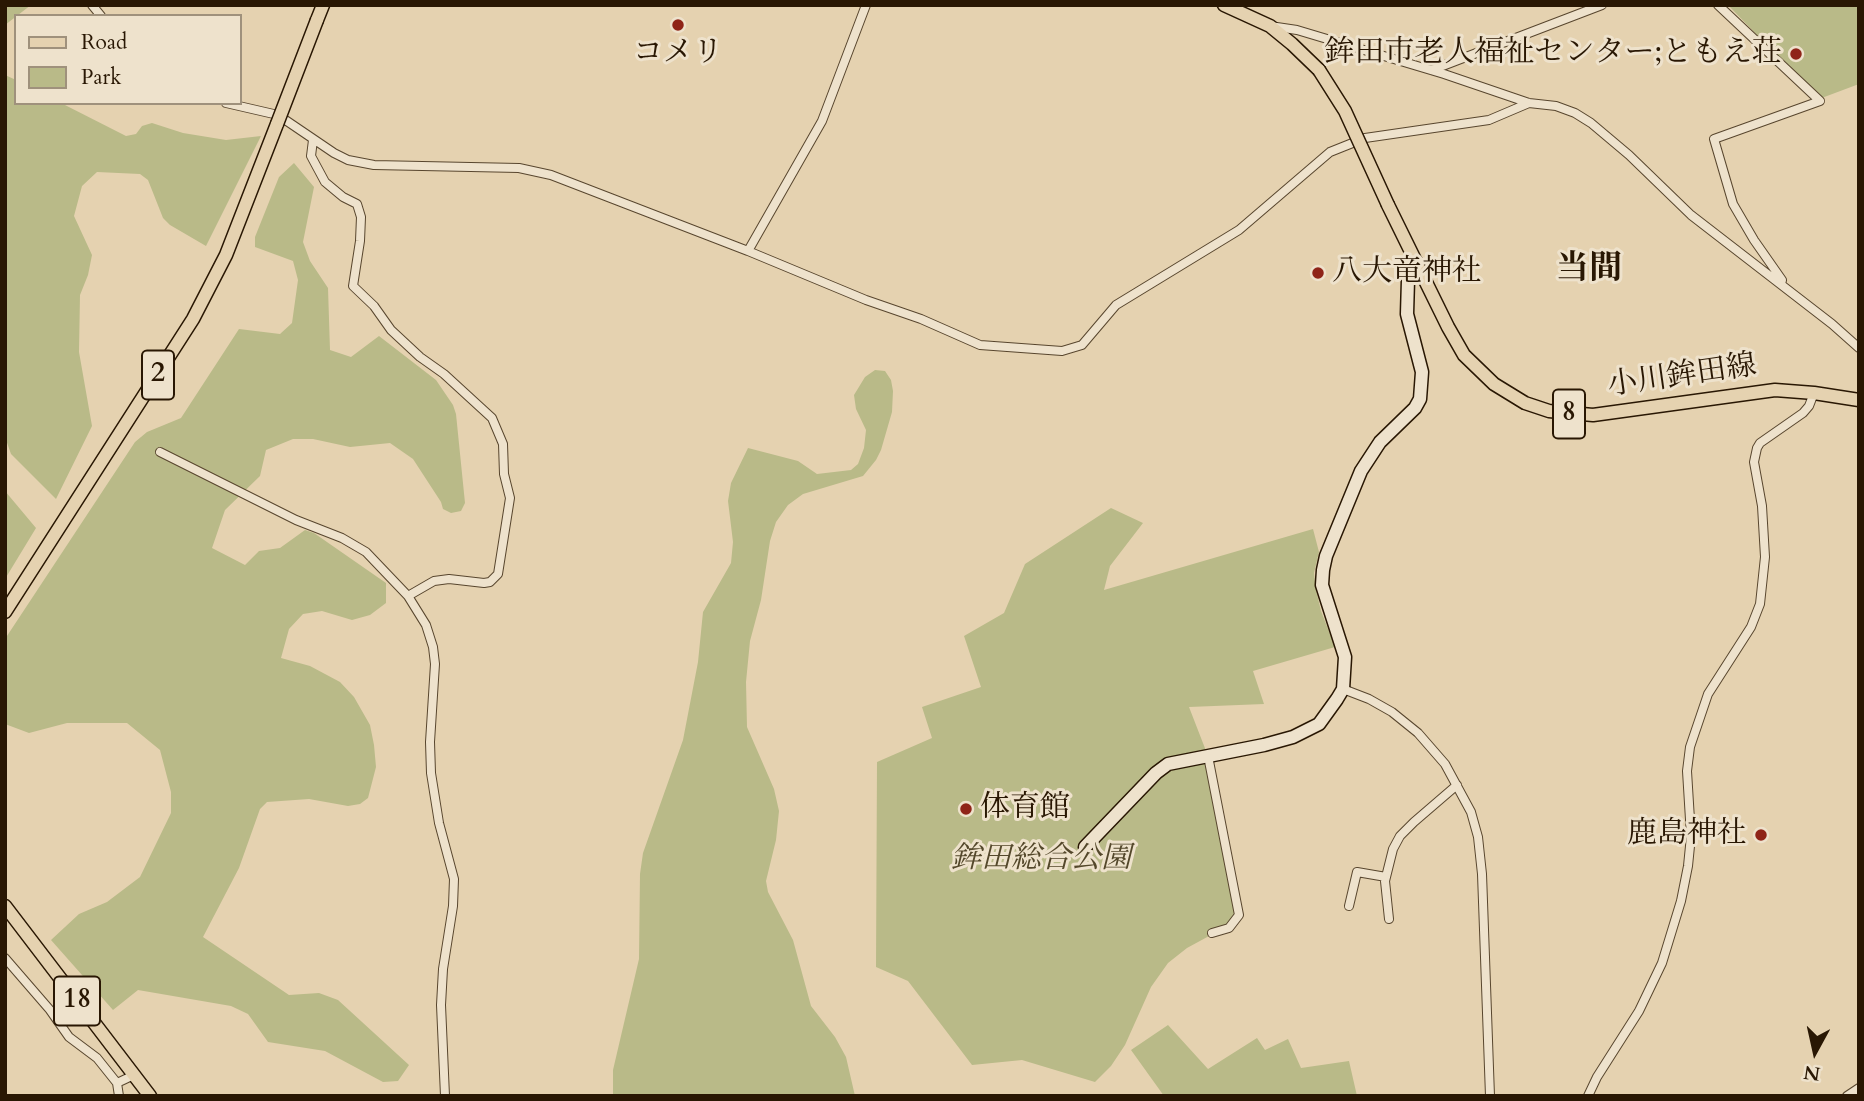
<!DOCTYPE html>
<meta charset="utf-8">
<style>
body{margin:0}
#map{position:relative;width:1864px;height:1101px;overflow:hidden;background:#e5d2b0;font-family:Cardo,serif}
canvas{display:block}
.frame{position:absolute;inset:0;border:7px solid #291703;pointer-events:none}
.legend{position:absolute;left:14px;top:14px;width:228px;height:91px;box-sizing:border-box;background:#eee2cc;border:2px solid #9f917c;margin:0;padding:9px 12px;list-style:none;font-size:21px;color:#291703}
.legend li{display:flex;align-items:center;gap:14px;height:35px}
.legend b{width:35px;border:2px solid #9f917c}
.north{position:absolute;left:1780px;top:1017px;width:70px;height:70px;-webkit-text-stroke:5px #eee2cc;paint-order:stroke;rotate:188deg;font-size:19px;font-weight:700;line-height:28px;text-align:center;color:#291703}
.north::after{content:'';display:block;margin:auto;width:24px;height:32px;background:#291703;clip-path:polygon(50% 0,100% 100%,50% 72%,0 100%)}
</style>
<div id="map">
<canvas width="1864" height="1101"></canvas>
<div class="frame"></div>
<ul class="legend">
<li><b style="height:9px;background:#e5d2b0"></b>Road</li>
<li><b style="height:19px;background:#b9ba88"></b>Park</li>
</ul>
<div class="north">N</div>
</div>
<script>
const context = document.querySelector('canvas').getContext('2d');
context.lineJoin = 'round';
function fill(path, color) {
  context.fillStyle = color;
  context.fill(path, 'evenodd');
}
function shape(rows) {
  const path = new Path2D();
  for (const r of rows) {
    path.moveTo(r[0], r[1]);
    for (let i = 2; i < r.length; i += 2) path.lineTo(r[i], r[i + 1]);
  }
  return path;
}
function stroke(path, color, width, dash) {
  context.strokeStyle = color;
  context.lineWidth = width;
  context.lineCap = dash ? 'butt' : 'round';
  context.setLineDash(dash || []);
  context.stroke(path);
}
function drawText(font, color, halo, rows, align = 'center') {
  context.font = font + ' Cardo,"Noto Serif JP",serif';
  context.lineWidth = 6;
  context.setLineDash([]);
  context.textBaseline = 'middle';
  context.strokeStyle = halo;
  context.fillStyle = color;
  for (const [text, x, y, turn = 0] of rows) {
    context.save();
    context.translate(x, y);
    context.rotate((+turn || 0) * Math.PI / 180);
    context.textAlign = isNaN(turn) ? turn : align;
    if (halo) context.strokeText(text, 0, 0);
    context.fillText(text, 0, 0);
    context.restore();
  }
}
fill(shape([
 [5,5,31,5,5,25],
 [1728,5,1859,5,1859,84,1819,99],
 [5,75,16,80,16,103,61,103,126,136,136,134,142,126,152,123,183,133,226,140,261,136,206,246,170,225,163,218,148,180,140,174,97,172,82,186,74,216,92,255,88,275,80,295,79,352,92,426,56,499,11,454,5,437],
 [294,163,314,187,303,242,310,261,328,288,330,350,351,357,379,336,436,380,453,405,456,414,465,503,461,511,451,513,443,509,441,502,413,459,390,443,350,447,313,439,293,439,266,450,260,476,225,510,212,548,245,565,259,551,280,548,305,530,314,533,386,583,386,603,370,615,352,620,322,611,303,614,289,629,281,658,310,666,340,682,354,697,370,725,374,745,376,767,368,798,360,804,348,806,309,799,267,802,260,809,239,868,203,937,289,995,319,993,338,1000,409,1065,398,1081,383,1082,325,1051,268,1042,248,1014,231,1006,138,990,113,1010,51,940,79,914,107,902,140,877,171,813,171,792,160,750,127,723,67,723,29,733,5,724,5,639,135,442,147,432,181,418,239,329,280,334,292,323,298,280,293,261,255,247,255,237,279,177],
 [875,370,885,371,891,380,893,391,892,412,881,450,876,460,863,476,803,494,788,505,776,522,770,541,761,600,750,641,746,682,747,727,774,789,779,811,776,840,766,881,768,892,793,940,811,1006,835,1037,846,1057,855,1096,613,1096,613,1070,639,959,640,874,643,853,683,740,698,662,703,612,731,563,733,542,728,501,731,483,748,448,798,461,817,474,851,470,858,464,864,448,866,430,856,409,854,395,865,377],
 [5,491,36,528,5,579],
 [1111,508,1143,523,1110,566,1104,590,1313,529,1319,552,1314,573,1316,590,1321,611,1335,647,1253,671,1264,704,1189,707,1208,756,1239,915,1233,923,1187,948,1168,963,1151,987,1125,1045,1111,1066,1095,1082,1022,1060,972,1065,908,981,876,967,877,762,932,738,922,707,981,687,964,636,1004,613,1025,564],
 [1168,1025,1208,1069,1257,1038,1265,1050,1288,1039,1301,1068,1349,1061,1357,1096,1164,1096,1131,1050]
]), '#b9ba88');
const street = shape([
 [92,5,101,16],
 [1718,5,1820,101,1714,139,1733,204,1754,240,1782,280,1781,284],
 [1270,26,1297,30,1444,74,1529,103,1556,106,1575,113,1591,123,1629,155,1691,215,1832,324,1859,348],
 [1432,70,1602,5],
 [226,103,278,115,334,153,348,160,374,165,519,168,551,175,748,251,866,300,921,319,980,345,1062,351,1082,345,1116,305,1239,230,1330,152,1365,138,1489,120,1529,103],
 [313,140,311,156,325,182,343,197,357,204,361,217,360,241,353,286,374,306,391,330,420,357,444,374,492,418,503,444,504,474,510,498,498,574,490,582,484,583,449,579,434,581,408,596],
 [748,251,822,121,866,5],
 [160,452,296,520,342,538,366,552,408,596,426,625,433,647,435,664,430,742,431,773,439,823,454,879,453,906,443,969,441,1005,445,1096],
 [1343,689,1369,699,1392,712,1418,733,1445,764,1471,812,1478,837,1482,874,1490,1096],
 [1208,756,1239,915,1229,928,1212,933],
 [1349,906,1357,872,1386,877],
 [1389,919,1385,881,1393,849,1400,836,1414,822,1457,785],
 [5,958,50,1010,69,1037,97,1058,117,1083],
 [119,1096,117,1083,134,1075],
 [1588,1096,1597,1077,1639,1011,1662,963,1681,901,1688,866,1691,836,1687,771,1690,747,1708,694,1751,627,1760,604,1765,557,1762,506,1754,462,1757,448,1760,443,1803,413,1809,406,1814,393],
 [1847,1096,1859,1088]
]);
const secondary = shape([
 [1085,847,1156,773,1168,764,1264,745,1293,737,1319,724,1337,699,1343,689,1345,657,1322,585,1323,570,1326,556,1361,471,1380,442,1415,408,1420,399,1422,372,1407,314,1408,280,1417,263]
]);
const primary = shape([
 [1224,5,1270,26,1292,44,1319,70],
 [317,20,323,5],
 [1388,205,1448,327,1464,355,1494,384,1525,403,1549,411,1593,415,1775,390,1814,393,1859,400],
 [5,612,193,319,226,255,277,124],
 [5,906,150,1096]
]);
stroke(street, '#58462e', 10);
stroke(secondary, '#291703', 15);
stroke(primary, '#291703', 15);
stroke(street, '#eee2cc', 8);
stroke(secondary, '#eee2cc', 12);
stroke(primary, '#e5d2b0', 12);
const primaryBridge = shape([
 [1319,70,1345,111,1388,205],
 [277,124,317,20]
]);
stroke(primaryBridge, '#291703', 15, []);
stroke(primaryBridge, '#e5d2b0', 12);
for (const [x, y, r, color] of [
 [678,25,7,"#8f2418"],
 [1796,54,7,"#8f2418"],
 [1318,273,7,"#8f2418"],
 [966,809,7,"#8f2418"],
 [1761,835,7,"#8f2418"]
]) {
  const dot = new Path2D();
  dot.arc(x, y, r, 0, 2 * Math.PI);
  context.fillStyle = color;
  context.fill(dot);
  stroke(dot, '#eee2cc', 2.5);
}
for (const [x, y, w] of [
 [158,375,32],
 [1569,414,32],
 [77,1001,46]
]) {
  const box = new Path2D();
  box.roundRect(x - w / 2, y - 24.5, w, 49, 5);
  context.fillStyle = '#eee2cc';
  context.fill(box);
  stroke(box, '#291703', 2);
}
drawText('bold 28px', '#291703', null, [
 ["2",158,375],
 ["8",1569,414],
 ["18",77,1001]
]);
drawText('30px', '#291703', '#eee2cc', [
 ["コメリ",678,54,"center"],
 ["鉾田市老人福祉センター;ともえ荘",1782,54],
 ["八大竜神社",1332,273,"left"],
 ["体育館",980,809,"left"],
 ["鹿島神社",1747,835]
], 'right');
drawText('30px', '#291703', '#eee2cc', [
 ["小川鉾田線",1682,377,-8]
]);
drawText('italic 30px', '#54482b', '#eee2cc', [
 ["鉾田総合公園",1041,860]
]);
drawText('bold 33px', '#291703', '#eee2cc', [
 ["当間",1589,270]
]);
</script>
